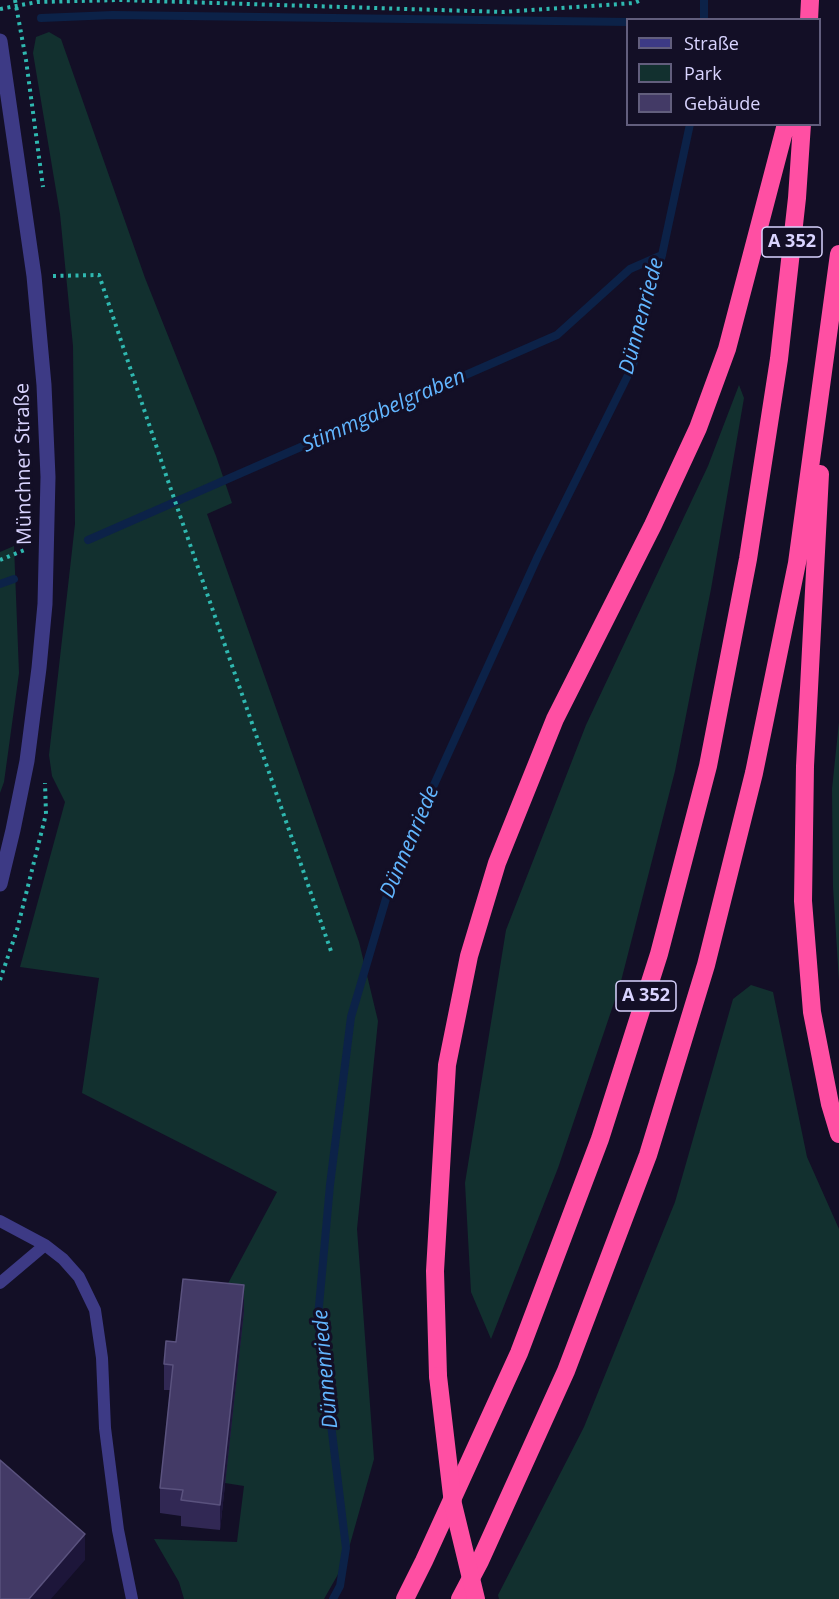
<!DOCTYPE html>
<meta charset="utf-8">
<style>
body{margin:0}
#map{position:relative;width:839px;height:1599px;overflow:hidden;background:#130f26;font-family:"Open Sans",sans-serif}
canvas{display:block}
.legend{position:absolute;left:626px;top:18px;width:195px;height:108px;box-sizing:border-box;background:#130f26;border:2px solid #625e7d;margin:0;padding:8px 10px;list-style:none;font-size:18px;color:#d9d4ff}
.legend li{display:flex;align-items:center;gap:12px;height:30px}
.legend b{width:30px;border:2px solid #625e7d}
</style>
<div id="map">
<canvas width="839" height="1599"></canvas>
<ul class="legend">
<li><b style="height:8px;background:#3d3a85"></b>Straße</li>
<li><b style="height:16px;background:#12302f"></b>Park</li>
<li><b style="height:16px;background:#433a66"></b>Gebäude</li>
</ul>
</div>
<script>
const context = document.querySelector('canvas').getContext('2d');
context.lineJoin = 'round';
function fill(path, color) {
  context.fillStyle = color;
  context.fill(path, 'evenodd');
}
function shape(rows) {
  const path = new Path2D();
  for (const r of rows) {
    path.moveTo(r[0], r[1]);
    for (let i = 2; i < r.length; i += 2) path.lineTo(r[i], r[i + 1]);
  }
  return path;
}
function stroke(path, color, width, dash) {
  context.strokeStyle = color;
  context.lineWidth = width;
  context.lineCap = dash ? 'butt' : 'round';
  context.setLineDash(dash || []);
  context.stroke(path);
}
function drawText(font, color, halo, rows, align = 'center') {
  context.font = font + ' "Open Sans",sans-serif';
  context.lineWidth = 6;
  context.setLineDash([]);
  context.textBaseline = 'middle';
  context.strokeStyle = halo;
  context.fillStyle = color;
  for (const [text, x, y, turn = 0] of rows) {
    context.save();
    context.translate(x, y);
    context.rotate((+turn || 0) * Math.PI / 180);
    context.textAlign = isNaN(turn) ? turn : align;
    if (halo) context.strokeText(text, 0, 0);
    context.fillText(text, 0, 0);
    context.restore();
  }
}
fill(shape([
 [49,32,61,39,145,278,216,456,232,503,207,514,359,942,378,1021,357,1229,374,1459,345,1562,324,1599,184,1599,179,1582,154,1539,237,1542,244,1486,225,1483,224,1291,277,1192,82,1093,99,978,20,967,65,802,52,776,49,755,75,524,73,346,60,214,33,53,36,37],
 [739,385,744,398,711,589,675,771,620,985,558,1168,491,1339,471,1292,465,1183,506,930,586,725,708,466],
 [14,546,19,673,4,782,0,793,0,552],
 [839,722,839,981,833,887,832,789],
 [751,985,773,992,807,1157,839,1229,839,1599,499,1599,498,1595,584,1427,675,1202,733,999]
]), '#12302f');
stroke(shape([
 [41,18,113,15,628,22],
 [704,20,704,0],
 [88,540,557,335,630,269,662,255],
 [0,584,14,579],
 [333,1599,340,1586,346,1548,318,1317,330,1185,351,1017,393,875,538,556,633,365,662,255,690,124]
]), '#0c2248', 8);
stroke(shape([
 [15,0,26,60,43,187],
 [0,9,37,2,120,0,503,12,634,3,641,0],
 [53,276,99,275,167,478,332,954],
 [0,560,27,549],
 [0,980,17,930,46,814,45,783]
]), '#2fb8b0', 4, [3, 4.5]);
stroke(shape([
 [0,1221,45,1245,63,1259,79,1277,95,1310,102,1358,105,1428,118,1530,132,1599],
 [0,1283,45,1245]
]), '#3d3a85', 12);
stroke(shape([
 [0,41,34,276,44,385,48,477,45,604,39,668,27,761,13,830,0,884]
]), '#3d3a85', 15);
stroke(shape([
 [809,20,810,0],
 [820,474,805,766,803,901,812,1012,830,1104,839,1134],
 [438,1376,435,1271,447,1065,469,956,497,863,555,719,653,525,698,428,727,349,786,124],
 [405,1599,424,1561,519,1353,600,1139,659,954,708,766,748,559,779,359,797,198,802,124],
 [460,1599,480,1561,566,1371,648,1155,706,965,754,773,797,563,839,254]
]), '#ff4fa3', 18);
stroke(shape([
 [438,1376,453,1504,476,1599]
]), '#ff4fa3', 18);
fill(shape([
 [244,1311,220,1530,181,1526,181,1516,160,1513,160,1488,170,1390,164,1390,164,1364,176,1342]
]), '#312854');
fill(shape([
 [244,1285,244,1311,220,1530,220,1505],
 [85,1534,85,1560,51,1599,29,1599]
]), '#1d163a');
const building = shape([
 [183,1279,244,1285,220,1505,181,1500,183,1490,160,1488,173,1365,164,1364,166,1341,176,1342,183,1279],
 [0,1460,85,1534,29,1599,0,1599,0,1460]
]);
fill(building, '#433a66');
stroke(building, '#5a527e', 1.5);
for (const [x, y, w] of [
 [792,242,60],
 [646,996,60]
]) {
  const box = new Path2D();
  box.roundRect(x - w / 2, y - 15, w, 30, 4.5);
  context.fillStyle = '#130f26';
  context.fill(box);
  stroke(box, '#d9d4ff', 1.5);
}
drawText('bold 18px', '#d9d4ff', null, [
 ["A 352",792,242],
 ["A 352",646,996]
]);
drawText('20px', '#d9d4ff', '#130f26', [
 ["Münchner Straße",24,464,-91]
]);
drawText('italic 21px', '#62b6ff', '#130f26', [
 ["Dünnenriede",642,316,-75],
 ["Stimmgabelgraben",384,411,-24],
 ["Dünnenriede",410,842,-67],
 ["Dünnenriede",326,1369,-95]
]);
</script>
